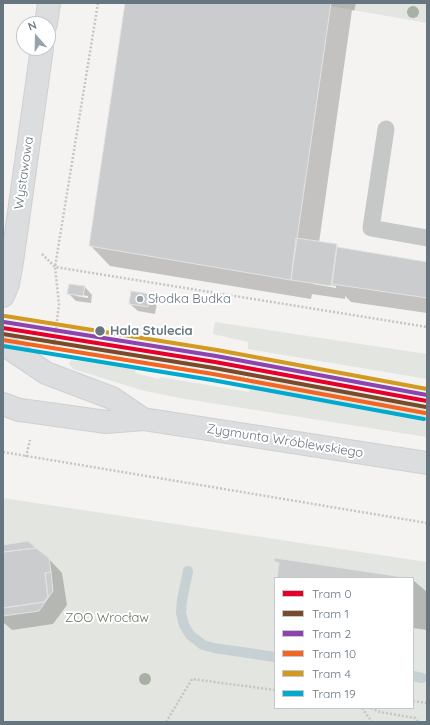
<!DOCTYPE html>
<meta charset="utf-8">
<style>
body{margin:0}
#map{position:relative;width:430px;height:725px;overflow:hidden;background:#f4f3f2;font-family:Quicksand,sans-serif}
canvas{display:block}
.frame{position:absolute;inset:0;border:4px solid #667680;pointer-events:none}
.legend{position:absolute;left:274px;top:577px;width:140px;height:132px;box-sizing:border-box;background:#fff;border:1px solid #c2c8cc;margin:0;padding:5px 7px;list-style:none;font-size:12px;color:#667680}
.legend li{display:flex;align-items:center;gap:8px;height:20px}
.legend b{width:20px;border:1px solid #c2c8cc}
.north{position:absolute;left:16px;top:16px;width:40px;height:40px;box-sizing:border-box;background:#fff;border:1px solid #c2c8cc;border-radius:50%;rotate:340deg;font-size:11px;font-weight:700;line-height:16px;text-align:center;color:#667680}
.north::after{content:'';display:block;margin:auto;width:14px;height:18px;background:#98a2a8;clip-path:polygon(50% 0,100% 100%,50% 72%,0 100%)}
</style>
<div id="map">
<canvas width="430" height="725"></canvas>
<div class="frame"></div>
<ul class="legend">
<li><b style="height:5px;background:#e4002b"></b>Tram 0</li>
<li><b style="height:5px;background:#7a4b2a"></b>Tram 1</li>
<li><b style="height:5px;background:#8e44ad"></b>Tram 2</li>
<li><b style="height:5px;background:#f26522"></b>Tram 10</li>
<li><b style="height:5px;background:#d39a20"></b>Tram 4</li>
<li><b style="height:5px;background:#00a9ce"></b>Tram 19</li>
</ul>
<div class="north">N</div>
</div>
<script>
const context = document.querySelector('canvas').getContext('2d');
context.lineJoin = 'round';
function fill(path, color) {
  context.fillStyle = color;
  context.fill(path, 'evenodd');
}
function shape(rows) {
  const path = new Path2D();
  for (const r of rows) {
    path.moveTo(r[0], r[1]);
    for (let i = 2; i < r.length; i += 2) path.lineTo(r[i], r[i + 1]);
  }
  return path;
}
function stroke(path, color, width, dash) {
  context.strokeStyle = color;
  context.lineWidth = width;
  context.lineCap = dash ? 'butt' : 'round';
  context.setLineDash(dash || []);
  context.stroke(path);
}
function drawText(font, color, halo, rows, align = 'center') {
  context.font = font + ' Quicksand,sans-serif';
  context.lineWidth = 4;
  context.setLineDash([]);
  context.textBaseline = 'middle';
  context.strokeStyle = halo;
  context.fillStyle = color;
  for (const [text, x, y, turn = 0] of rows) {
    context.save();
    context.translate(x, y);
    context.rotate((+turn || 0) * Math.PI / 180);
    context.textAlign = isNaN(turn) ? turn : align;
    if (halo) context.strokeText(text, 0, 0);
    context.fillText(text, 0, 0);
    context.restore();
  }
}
fill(shape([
 [331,3,427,3,427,23,330,6],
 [215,322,427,354,427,379,248,349,248,342,213,334],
 [71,360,136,369,135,373,159,379,160,377,249,392,251,378,427,408,427,437,179,398,141,390,73,369,69,364],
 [3,498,427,562,427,722,3,722],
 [275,578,413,578,413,708,275,708]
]), '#e3e5e0');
fill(shape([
 [126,3,356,3,354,11,352,10,319,243,336,245,339,248,427,263,427,313,351,302,345,296,345,299,312,294,311,299,110,266,90,245],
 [313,282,336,286,336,288,313,284],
 [70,285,85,287,92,295,91,303,76,301,69,294],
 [76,294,88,296,88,298,76,296],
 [149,295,157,303,155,314,138,311,130,304],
 [3,546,48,558,62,573,67,605,53,624,12,630,3,622],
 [413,580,427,592,427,630,413,628]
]), '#0003');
stroke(shape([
 [188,571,182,600,181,613,184,625,190,635,203,645,214,648,275,657],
 [413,676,422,678]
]), '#c7d0d2', 10);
const building = shape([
 [125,3,331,3,291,280,89,246,125,3],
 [296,238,337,244,331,286,291,280,296,238],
 [337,247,427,262,427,298,332,284,337,247],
 [69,284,85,286,83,296,67,294,69,284],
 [131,291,150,294,148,307,129,304,131,291],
 [28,541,36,548,3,552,3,545,28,541],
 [36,548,49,558,51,572,45,573,48,597,44,602,3,608,3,552,36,548],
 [275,558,409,578,277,578,279,563,274,561,275,558],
 [51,572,53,591,39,611,3,616,3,608,44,602,48,597,45,573,51,572]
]);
fill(building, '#cbcccd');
stroke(building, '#e3e2e2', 1);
const secondary = shape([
 [46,24,49,3],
 [3,296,8,284,12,262,42,48],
 [3,344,46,373,112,398,143,419],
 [3,404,19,410,35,412,106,422,143,419,427,463]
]);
stroke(secondary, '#cfd0d0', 24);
stroke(shape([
 [42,254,55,267,427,327],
 [54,345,59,304,55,267,98,3],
 [77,352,249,379],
 [3,452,427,523],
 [26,457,30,440],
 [413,701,427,703],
 [362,708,372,722],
 [371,708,380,712,415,718,418,722],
 [166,722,192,679,275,690]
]), '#c4c5c6', 2.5, [2, 2]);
stroke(shape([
 [386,129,371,228,427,238]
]), '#c6c8c8', 17);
stroke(secondary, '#dcddde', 22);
stroke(shape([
 [3,328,215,362,427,401]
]), '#e4002b', 4);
stroke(shape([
 [3,334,214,368,426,407]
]), '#7a4b2a', 4);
stroke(shape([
 [4,322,216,356,427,395]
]), '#8e44ad', 4);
stroke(shape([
 [3,340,213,374,425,413]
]), '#f26522', 4);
stroke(shape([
 [5,316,217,350,427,389]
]), '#d39a20', 4);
stroke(shape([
 [3,346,212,380,424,419]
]), '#00a9ce', 4);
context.fillStyle = '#a8afa4';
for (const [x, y] of [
 [413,12],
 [145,679]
]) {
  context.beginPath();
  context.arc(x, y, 6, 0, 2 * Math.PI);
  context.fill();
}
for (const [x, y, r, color] of [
 [140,299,4,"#98a2a8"],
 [100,331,5.5,"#667680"]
]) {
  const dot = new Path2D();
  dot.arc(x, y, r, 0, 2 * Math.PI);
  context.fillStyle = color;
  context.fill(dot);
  stroke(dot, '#fff', 1.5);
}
drawText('13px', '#667680', '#fff', [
 ["Wystawowa",24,173,-82],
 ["Zygmunta Wróblewskiego",285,441,9]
]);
drawText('13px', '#667680', '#fff', [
 ["Słodka Budka",148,299]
], 'left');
drawText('bold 13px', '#667680', '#fff', [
 ["Hala Stulecia",110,331]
], 'left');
drawText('13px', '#6a7865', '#fff', [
 ["ZOO Wrocław",107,618]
]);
</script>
